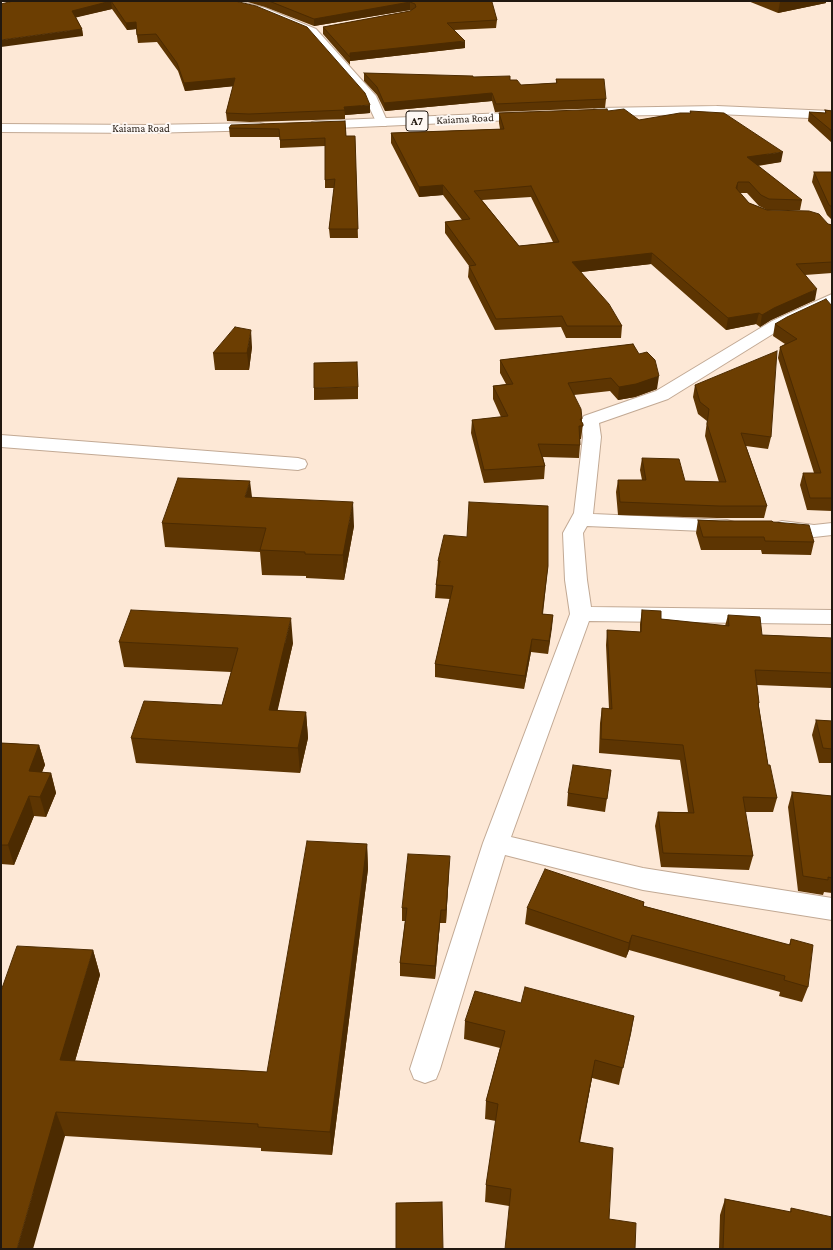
<!DOCTYPE html>
<style>
body{margin:0}
#map{position:relative;width:833px;height:1250px;overflow:hidden;background:#fde8d6;font-family:"Crimson Pro",serif}
canvas{display:block}
.frame{position:absolute;inset:0;border:2px solid #211810;pointer-events:none}
</style>
<div id="map">
<canvas width="833" height="1250"></canvas>
<div class="frame"></div>
</div>
<script>
const context = document.querySelector('canvas').getContext('2d');
context.lineJoin = 'round';
function shape(rows) {
  const path = new Path2D();
  for (const r of rows) {
    path.moveTo(r[0], r[1]);
    for (let i = 2; i < r.length; i += 2) path.lineTo(r[i], r[i + 1]);
  }
  return path;
}
function stroke(path, color, width, dash) {
  context.strokeStyle = color;
  context.lineWidth = width;
  context.lineCap = dash ? 'butt' : 'round';
  context.setLineDash(dash || []);
  context.stroke(path);
}
function fill(path, color) {
  context.fillStyle = color;
  context.fill(path, 'evenodd');
}
function drawText(font, color, halo, rows, align = 'center') {
  context.font = font + ' "Crimson Pro",serif';
  context.lineWidth = 4;
  context.setLineDash([]);
  context.textBaseline = 'middle';
  context.strokeStyle = halo;
  context.fillStyle = color;
  for (const [text, x, y, turn = 0] of rows) {
    context.save();
    context.translate(x, y);
    context.rotate((+turn || 0) * Math.PI / 180);
    context.textAlign = isNaN(turn) ? turn : align;
    if (halo) context.strokeText(text, 0, 0);
    context.fillText(text, 0, 0);
    context.restore();
  }
}
const minor = shape([
 [221,1,238,1,265,8,316,29,376,96,388,123,386,126,378,126,366,100,308,33,257,12,222,3,221,1],
 [832,294,832,305,784,327,668,399,599,423,601,437,593,514,727,520,734,522,737,526,734,530,727,532,587,526,583,533,587,580,591,607,832,610,832,624,589,621,511,837,643,868,832,898,832,920,643,890,505,855,440,1069,436,1079,425,1083,414,1079,410,1069,483,843,570,614,565,580,563,533,574,513,583,437,581,420,584,416,656,391,772,321,832,294],
 [1,435,298,458,305,460,307,464,305,468,298,470,1,447,1,435],
 [782,521,814,525,832,523,832,535,814,537,775,531,772,527,775,523,782,521]
]);
const highway = shape([
 [717,106,832,111,832,119,717,114,598,116,594,115,592,112,594,109,598,108,717,106],
 [530,112,534,113,536,116,534,119,316,129,312,128,310,125,312,122,316,121,530,112],
 [260,123,264,124,266,127,264,130,147,133,1,132,1,124,147,125,260,123]
]);
stroke(minor, '#c2a994', 2);
stroke(highway, '#c2a994', 2);
fill(minor, '#fff');
fill(highway, '#fff');
fill(shape([
 [13,1,235,1,370,113,345,115,345,119,250,122,227,121,226,113,233,86,185,91,178,71,157,42,138,43,136,29,127,30,112,9,76,17,82,29,83,36],
 [244,1,491,1,497,20,496,28,454,30,465,48,350,61,350,65,323,34,323,27,410,11,412,10,410,10,314,26,265,7],
 [748,1,826,1,826,3,778,13],
 [364,73,473,77,510,80,521,85,556,83,556,79,606,99,605,108,495,112,492,101,385,111,377,95,364,81],
 [825,110,832,111,832,143,808,121,809,112,825,113],
 [608,111,639,120,690,113,690,111,781,162,758,166,802,200,800,210,767,210,759,206,747,193,740,193,749,203,767,210,832,225,832,273,805,275,815,300,771,320,760,327,756,324,726,330,651,264,581,272,622,326,621,338,566,338,561,327,495,330,468,277,469,266,445,233,445,222,462,220,443,195,419,197,391,143,391,133,500,129,499,123,499,113],
 [531,197,553,242,519,246,482,200],
 [345,121,346,136,355,136,358,238,330,238,329,229,334,188,325,188,325,146,280,148,280,137,230,137,229,128],
 [814,172,832,172,832,220,827,215,812,182],
 [832,306,832,511,807,510,800,485,803,473,814,473,778,358,780,347,785,344,773,336,775,324],
 [633,344,657,389,635,397,618,400,610,391,574,395,582,419,582,422,583,424,581,439,580,439,580,445,579,458,543,457,545,466,544,479,484,483,471,433,472,420,501,417,493,399,493,386,506,384,500,373,500,360],
 [252,347,249,370,215,370,213,353],
 [695,385,771,437,768,449,746,446,767,506,764,518,717,518,618,515,616,492,618,480,642,480,640,470,642,458,685,481,719,482,705,436,707,421,698,414,693,397],
 [358,387,358,399,314,400,314,388],
 [252,498,354,526,344,580,306,578,306,576,262,575,260,552,165,547,162,523],
 [698,520,773,522,814,542,811,555,762,554,761,550,701,550,696,533],
 [438,561,548,566,543,614,553,615,548,654,531,652,524,689,435,677,435,664,450,599,435,598,436,585,437,574],
 [642,610,661,619,725,626,728,615,762,635,832,638,832,688,757,685,759,703,759,707,768,765,777,798,773,812,745,812,753,856,749,870,661,867,655,826,658,812,688,812,680,760,599,753,600,723,602,708,609,709,606,645,607,630,640,632,640,624],
 [119,642,293,643,277,711,306,712,308,738,300,773,136,763,131,738,222,705,231,672,124,667],
 [816,720,832,721,832,763,819,763,812,735],
 [1,743,39,745,45,765,42,772,51,773,56,793,46,817,34,816,14,865,1,864],
 [611,770,605,812,567,806,568,793],
 [792,792,832,796,832,893,824,892,823,895,798,891,788,807],
 [367,844,368,869,332,1155,261,1151,261,1148,65,1136,1,1249,93,950,100,975,75,1061,267,1072],
 [449,870,446,923,440,923,435,979,400,976,400,963,405,921,402,921,402,908],
 [644,902,644,906,789,945,791,939,808,987,802,1002,779,996,780,992,629,950,626,958,525,924,527,908],
 [521,1003,634,1016,619,1085,592,1078,580,1143,609,1219,509,1206,485,1202,486,1185,496,1121,485,1119,486,1101,500,1048,464,1039,465,1021],
 [725,1199,790,1212,791,1208,832,1249,719,1249,720,1215]
]), '#5d3502');
fill(shape([
 [111,1,112,9,74,18,72,11],
 [784,1,826,1,826,3,778,13,780,2],
 [410,2,410,10,314,26,314,19],
 [136,22,137,29,127,30,126,23],
 [82,29,83,36,1,47,1,40],
 [465,41,465,48,350,61,350,53],
 [235,78,236,86,185,91,184,83],
 [492,93,492,101,385,111,384,103],
 [370,105,370,113,345,115,344,107],
 [783,152,781,162,746,167,747,157],
 [738,182,737,193,736,188],
 [443,185,443,195,419,197,419,187],
 [652,253,651,264,572,273,572,262],
 [817,289,815,300,771,320,760,327,762,315,774,308],
 [759,313,756,324,726,330,728,318],
 [251,330,252,347,249,370,247,353],
 [659,376,657,389,635,397,618,400,619,387],
 [250,481,253,505,245,497],
 [353,502,354,526,344,580,343,555],
 [553,615,552,628,548,654,549,641],
 [291,618,293,643,272,735,269,710],
 [532,639,531,652,524,689,525,676],
 [306,712,308,738,300,773,298,748],
 [39,745,45,765,34,791,29,771],
 [51,773,56,793,46,817,40,797],
 [29,796,34,816,14,865,8,845],
 [367,844,368,869,332,1155,330,1132],
 [450,856,449,870,446,923,446,910],
 [441,910,440,923,435,979,435,966],
 [632,935,629,950,626,958,629,943],
 [93,950,100,975,68,1085,60,1060],
 [634,1016,631,1034,619,1085,623,1068],
 [595,1060,592,1078,576,1160,579,1142],
 [56,1112,65,1136,33,1249,17,1249]
]), '#4c2b01');
const building = shape([
 [13,1,235,1,256,6,307,27,365,93,370,105,344,107,345,110,249,114,226,113,235,78,184,83,177,63,156,34,137,35,136,22,126,23,111,1,72,11,82,29,1,40,1,4,13,1],
 [269,1,491,1,492,2,497,20,447,23,465,41,350,53,350,57,323,27,410,11,416,7,415,4,410,2,314,19,269,1],
 [364,73,473,76,473,77,510,76,510,80,517,80,521,85,557,83,556,79,604,79,606,99,496,104,492,93,384,103,377,87,364,73],
 [607,109,608,111,624,109,639,120,680,113,691,113,690,111,724,113,783,152,747,157,802,200,769,199,761,195,749,182,738,182,736,188,749,203,767,210,809,211,819,214,828,224,832,225,832,262,796,264,817,289,774,308,762,315,759,313,728,318,652,253,572,262,609,304,622,326,567,326,562,316,496,319,469,266,476,265,445,222,470,219,443,185,419,187,391,133,504,129,499,113,607,109],
 [531,186,559,242,519,246,474,191,531,186],
 [825,110,832,111,832,131,809,112,826,113,825,110],
 [345,121,346,136,355,136,358,229,329,229,335,179,325,180,325,138,280,140,279,129,229,128,231,125,345,121],
 [814,172,832,172,832,207,829,205,814,172],
 [826,299,832,306,832,498,810,498,803,473,821,473,780,347,797,339,775,324,787,317,826,299],
 [235,327,251,330,247,353,213,353,235,327],
 [633,344,639,354,647,352,655,360,659,376,636,384,619,387,611,378,568,383,581,409,582,419,580,419,583,424,583,426,579,426,580,445,538,444,545,466,484,470,472,420,508,416,493,386,513,384,500,360,633,344],
 [777,351,771,437,741,433,767,506,719,506,620,502,618,480,646,480,642,458,679,459,685,481,726,482,707,424,709,409,700,402,695,385,777,351],
 [357,362,358,387,314,388,314,363,357,362],
 [178,478,250,481,245,497,353,502,343,555,305,554,305,552,260,550,266,528,162,523,178,478],
 [469,502,548,506,548,566,542,614,553,615,549,641,532,639,525,676,435,664,453,586,436,585,440,561,438,561,444,535,467,537,469,502],
 [698,520,719,521,772,521,773,522,809,525,814,542,765,541,764,537,703,537,698,520],
 [131,610,291,618,269,710,306,712,298,748,131,738,144,701,222,705,238,648,119,642,131,610],
 [642,610,661,611,661,619,729,626,728,615,760,617,762,635,832,638,832,673,755,670,759,703,758,703,768,765,770,765,777,798,743,797,753,856,663,853,658,812,694,813,683,745,601,739,602,708,612,709,607,630,641,632,642,610],
 [816,720,832,721,832,749,823,748,816,720],
 [1,743,39,745,29,771,51,773,40,797,29,796,8,845,1,845,1,743],
 [573,765,611,770,607,799,568,793,573,765],
 [792,792,832,796,832,878,828,877,828,880,803,876,792,792],
 [307,841,367,844,330,1132,258,1127,258,1124,56,1112,17,1249,1,1249,1,991,17,946,93,950,60,1060,267,1072,307,841],
 [408,854,450,856,446,910,441,910,435,966,400,963,407,908,402,908,408,854],
 [545,869,644,902,643,906,790,945,791,939,813,945,808,987,784,980,785,976,632,935,629,943,527,908,545,869],
 [525,987,634,1016,623,1068,595,1060,579,1142,613,1148,609,1219,636,1223,635,1249,505,1249,511,1189,486,1185,498,1104,486,1101,505,1031,465,1021,475,991,521,1003,525,987],
 [725,1199,791,1212,791,1208,832,1217,832,1249,723,1249,725,1199],
 [442,1202,443,1249,396,1249,396,1203,442,1202]
]);
fill(building, '#6c3e02');
stroke(building, '#4c2b01', 1);
drawText('11px', '#211810', '#fef8f4', [
 ["Kaiama Road",465,119,-3],
 ["Kaiama Road",141,129]
]);
for (const [x, y, w] of [
 [417,121,22]
]) {
  const box = new Path2D();
  box.roundRect(x - w / 2, y - 10, w, 20, 3);
  context.fillStyle = '#fef8f4';
  context.fill(box);
  stroke(box, '#211810', 1);
}
drawText('bold 12px', '#211810', null, [
 ["A7",417,121]
]);
</script>
